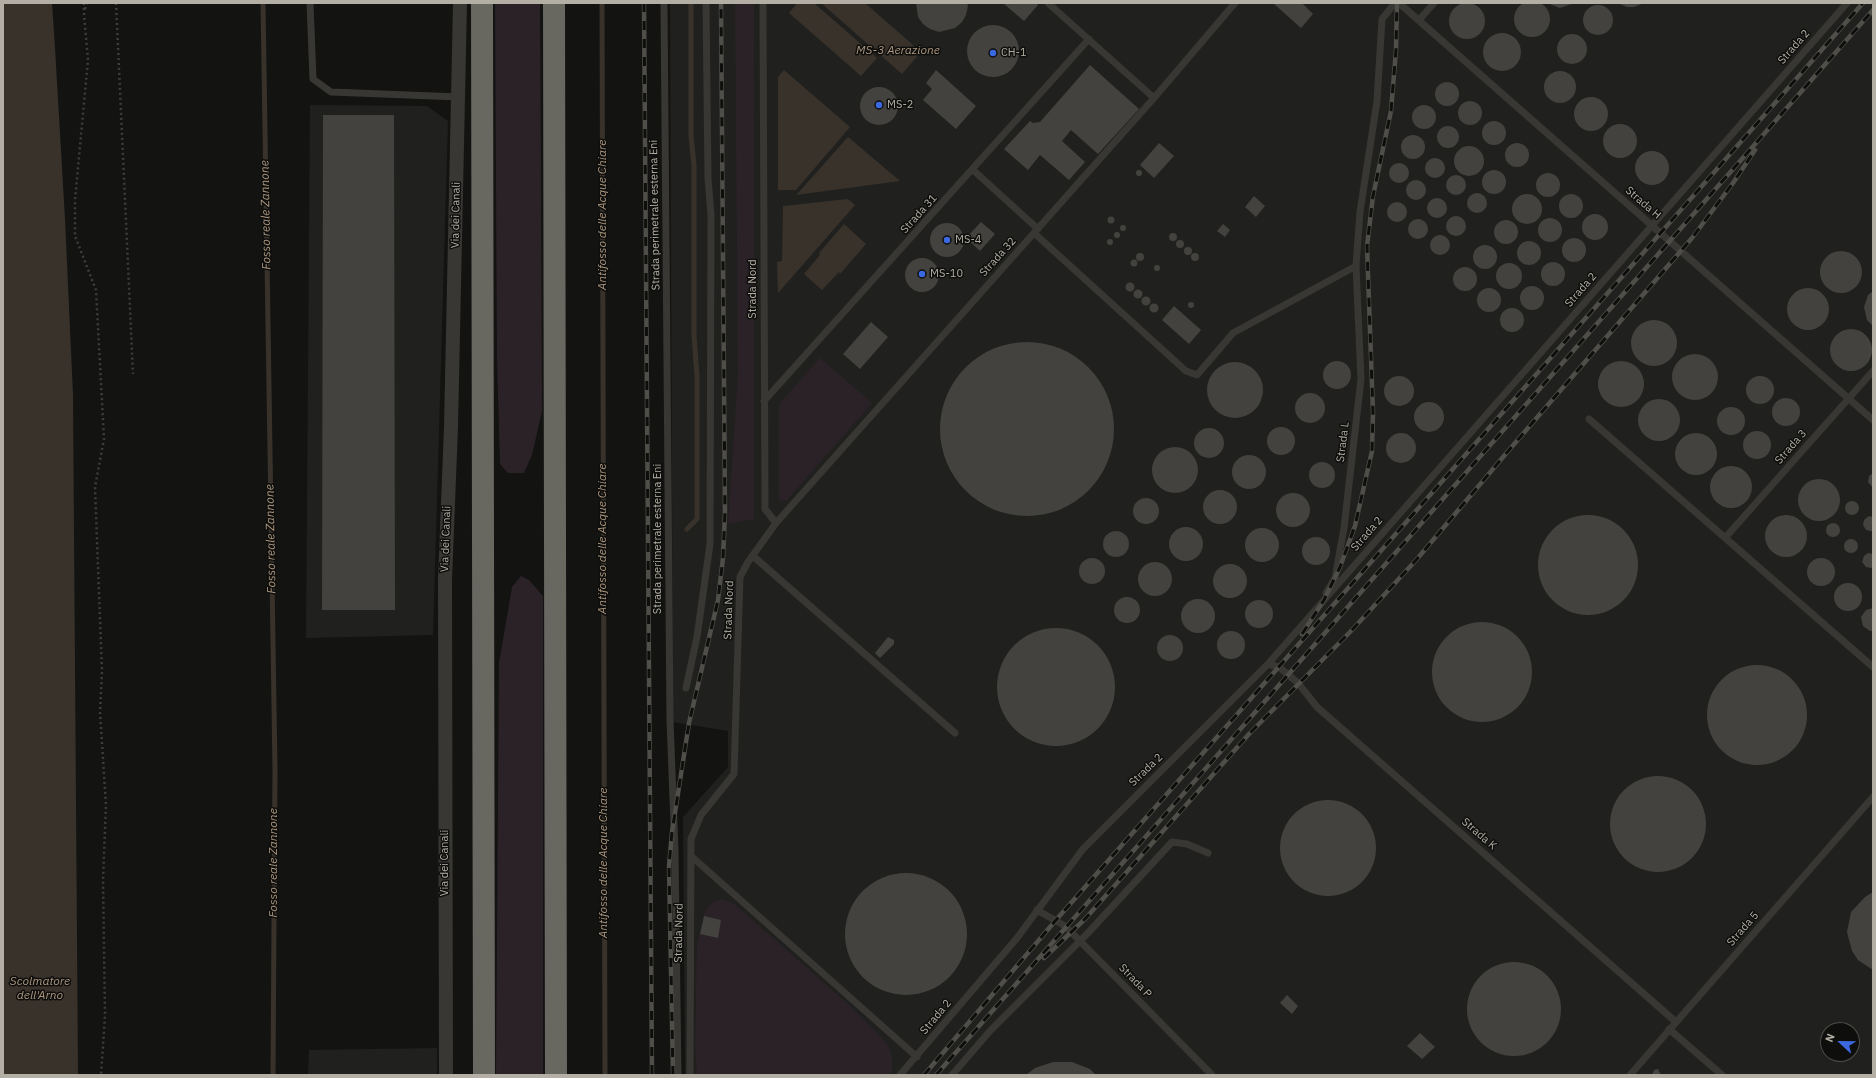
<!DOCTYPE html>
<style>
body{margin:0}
#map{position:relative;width:1876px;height:1078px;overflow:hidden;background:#131312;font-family:"IBM Plex Sans",sans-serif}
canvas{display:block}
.frame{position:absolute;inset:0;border:4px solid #b3afa4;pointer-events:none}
.north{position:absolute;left:1820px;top:1022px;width:40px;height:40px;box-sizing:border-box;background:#0e0e0d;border:1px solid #504e49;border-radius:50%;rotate:292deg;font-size:11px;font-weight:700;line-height:16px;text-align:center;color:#b3afa4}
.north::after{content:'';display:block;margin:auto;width:14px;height:18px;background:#3b69e2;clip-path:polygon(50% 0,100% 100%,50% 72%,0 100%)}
</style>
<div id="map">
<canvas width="1876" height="1078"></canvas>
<div class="frame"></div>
<div class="north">N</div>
</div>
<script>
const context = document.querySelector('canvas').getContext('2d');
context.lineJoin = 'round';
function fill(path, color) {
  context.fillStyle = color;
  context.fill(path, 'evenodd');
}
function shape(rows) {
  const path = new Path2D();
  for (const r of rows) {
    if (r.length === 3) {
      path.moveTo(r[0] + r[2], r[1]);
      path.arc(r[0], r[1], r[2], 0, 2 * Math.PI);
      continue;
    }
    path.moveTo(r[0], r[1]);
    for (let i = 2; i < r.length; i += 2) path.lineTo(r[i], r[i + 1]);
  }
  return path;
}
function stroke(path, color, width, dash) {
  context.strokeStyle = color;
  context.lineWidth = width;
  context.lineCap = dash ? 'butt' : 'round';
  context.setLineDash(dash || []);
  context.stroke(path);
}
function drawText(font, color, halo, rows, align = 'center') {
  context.font = font + ' "IBM Plex Sans",sans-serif';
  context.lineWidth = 3;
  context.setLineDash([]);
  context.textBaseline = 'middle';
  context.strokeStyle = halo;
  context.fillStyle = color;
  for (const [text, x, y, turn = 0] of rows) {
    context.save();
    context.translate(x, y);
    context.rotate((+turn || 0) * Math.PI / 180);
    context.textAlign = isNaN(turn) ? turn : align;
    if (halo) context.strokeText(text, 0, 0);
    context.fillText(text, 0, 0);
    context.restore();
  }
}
fill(shape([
 [670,3,1873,3,1873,1075,685,1075,683,817,728,767,728,731,673,722],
 [1828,1030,1852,1030,1852,1054,1828,1054],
 [310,105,427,106,448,121,433,635,306,638],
 [437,1048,437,1075,308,1075,309,1050]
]), '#20201e');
fill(shape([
 [495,3,540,3,542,411,532,455,524,473,508,473,500,464,497,357],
 [735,3,754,3,754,519,728,524,738,375],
 [820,358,872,403,787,500,781,501,779,499,779,408,780,403],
 [521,576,529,580,543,596,543,1075,496,1075,499,663,512,587],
 [723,899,734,904,847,1003,881,1037,889,1047,892,1057,892,1071,889,1075,697,1075,695,1047,697,944,705,911,713,902]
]), '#2b2228');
fill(shape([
 [3,3,52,3,55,48,65,219,73,395,78,1075,3,1075],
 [797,3,814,3,877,58,861,76,789,13],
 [821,3,865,3,921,52,902,74],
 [784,70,850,127,796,190,778,190,778,77],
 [848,137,900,181,796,195,799,192],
 [848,199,855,205,778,293,777,262,782,261,783,206],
 [844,224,866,244,840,274,839,272,822,290,804,274,820,255,819,253]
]), '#38322b');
stroke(shape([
 [263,3,275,770,273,1075],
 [602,3,605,1075],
 [687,529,697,519,697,377,694,335,694,165,691,136,691,3]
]), '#38322b', 5);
fill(shape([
 [1532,19,18],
 [916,3,967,3,968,6,966,15,962,22,955,28,939,32,930,29,923,24,918,17],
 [1003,3,1036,3,1038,5,1024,21],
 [1273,3,1302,3,1313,14,1301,28],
 [1547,3,1574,3,1560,8],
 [1618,3,1644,3,1634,7,1627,7],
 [1467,21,18],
 [1598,20,15],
 [993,51,26],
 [1502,52,19],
 [1572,49,15],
 [1090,65,1139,109,1098,154,1071,130,1062,141,1085,162,1069,180,1040,155,1028,170,1004,149,1030,121,1033,123,1040,122],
 [936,70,976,106,956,129,923,100,932,89,926,83],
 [1560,87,16],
 [1447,94,12],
 [879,106,19],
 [1591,114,17],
 [1470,113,12],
 [1424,117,12],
 [323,115,394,115,395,610,322,610],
 [1494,133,12],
 [1620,141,17],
 [1448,137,11],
 [1413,147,12],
 [1517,155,12],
 [1159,143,1174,156,1154,178,1140,165],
 [1469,161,15],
 [1652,168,17],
 [1435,168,10],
 [1399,173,10],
 [1494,182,12],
 [1139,173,3],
 [1548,185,12],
 [1456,185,10],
 [1416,190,10],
 [1477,203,10],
 [1527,209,15],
 [1571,206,12],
 [1254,196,1265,206,1256,217,1245,207],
 [1437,208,10],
 [1397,212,10],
 [1595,227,13],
 [1456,226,10],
 [1111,220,3.5],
 [1550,230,12],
 [1418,229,10],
 [1506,232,12],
 [981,222,995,234,980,251,966,238],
 [947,240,17],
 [1223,224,1230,230,1225,237,1217,231],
 [1123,228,3],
 [1117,235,3],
 [1173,237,4],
 [1440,245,10],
 [1574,250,12],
 [1110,242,3],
 [1180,244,4],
 [1529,253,12],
 [1485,257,12],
 [1188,251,4],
 [1841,272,21],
 [1195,257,4],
 [1140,257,4],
 [922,275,17],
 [1134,263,3.5],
 [1553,274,12],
 [1509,276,13],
 [1157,268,3],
 [1465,279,12],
 [1130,287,4.5],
 [1532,298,12],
 [1489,300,12],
 [1808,309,21],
 [1138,294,4.5],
 [1873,291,1873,326,1867,320,1864,307,1868,295],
 [1146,301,4.5],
 [1191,305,3],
 [1154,308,4.5],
 [1174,306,1201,330,1189,344,1162,320],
 [1512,320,12],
 [1654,343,23],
 [871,322,888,337,860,369,843,354],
 [1851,350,21],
 [1027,429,87],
 [1695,377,23],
 [1621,384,23],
 [1337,375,14],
 [1235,390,28],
 [1760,390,14],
 [1399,391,15],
 [1310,408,15],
 [1786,412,14],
 [1659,420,21],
 [1429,417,15],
 [1731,421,14],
 [1281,441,14],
 [1209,443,15],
 [1757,445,14],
 [1401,448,15],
 [1696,454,21],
 [1175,470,23],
 [1249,472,17],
 [1322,475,13],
 [1731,487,21],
 [1873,473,1873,488,1868,482,1869,476],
 [1819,500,21],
 [1220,507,17],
 [1293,510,17],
 [1146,511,13],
 [1852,508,7],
 [1588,565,50],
 [1786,536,21],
 [1869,516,1873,517,1873,531,1871,531,1866,530,1863,525,1864,520],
 [1833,530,7],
 [1186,544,17],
 [1262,545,17],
 [1116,544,13],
 [1316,551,14],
 [1851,546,7],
 [1868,553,1873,554,1873,567,1871,568,1866,567,1862,562,1864,556],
 [1821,572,14],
 [1092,571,13],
 [1155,579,17],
 [1230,581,17],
 [1848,597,14],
 [1127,610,13],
 [1198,616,17],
 [1259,614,14],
 [1873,608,1873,631,1870,631,1863,626,1861,617,1866,610],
 [1482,672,50],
 [1056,687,59],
 [1231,645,14],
 [1170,648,13],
 [888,637,894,640,894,644,880,658,875,653],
 [1757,715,50],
 [1658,824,48],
 [1328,848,48],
 [906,934,61],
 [1873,892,1873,970,1858,960,1852,951,1847,932,1851,912,1865,897],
 [704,916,721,920,718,938,700,934],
 [1514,1009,47],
 [1287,995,1298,1006,1292,1014,1280,1003],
 [1420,1033,1435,1047,1422,1059,1407,1046],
 [1053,1062,1072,1062,1090,1069,1096,1075,1026,1075,1035,1068],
 [1658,1069,1661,1075,1652,1075,1654,1070]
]), '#43423e');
stroke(shape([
 [84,3,84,15,88,60,75,200,75,236,96,290,104,439,95,487,102,672,100,712,106,805,103,880,105,1016,101,1075],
 [116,3,133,374],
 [85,9,87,3]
]), '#3f3e39', 2.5, [2, 3]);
stroke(shape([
 [310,3,313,79,331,92,459,97],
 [664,3,670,720,675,851,678,1075],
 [1048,3,1154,98],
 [1399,3,1873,420],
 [1419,20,1434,3],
 [973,170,1038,229],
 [1034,233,1186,371,1197,375,1233,333,1356,266,1360,212,1377,101,1382,19,1395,3],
 [764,401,1089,39],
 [1589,419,1873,667],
 [776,523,1154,98,1235,3],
 [1725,538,1873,371],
 [753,556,955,733],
 [1326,593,1335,578,1344,528,1361,379,1356,266],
 [1268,664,1279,667,1298,683,1317,707,1676,1022],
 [686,688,697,637,710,544,711,215,708,178,706,3],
 [691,856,917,1057],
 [1037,910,1065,926,1080,941,1212,1075],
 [1669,1029,1722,1075],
 [690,1075,691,839,701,815,734,774,740,577,748,562,776,523,765,509,763,3],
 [900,1075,1017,938,1083,849,1268,664,1847,3],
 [952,1075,990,1031,1087,934,1172,842,1187,844,1208,853],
 [1630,1075,1873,797]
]), '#383733', 7);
stroke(shape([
 [446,1075,445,580,451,427,460,3]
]), '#383733', 14);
stroke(shape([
 [482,3,484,1075],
 [554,3,556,1075]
]), '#686760', 22);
const rail = shape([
 [644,3,652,1075],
 [1302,634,1324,600,1340,567,1355,526,1372,451,1373,413,1367,246,1373,196,1391,111,1396,50,1397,3],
 [1044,958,1085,919,1249,734,1352,630,1417,559,1509,450,1692,238,1733,183,1755,150],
 [673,1075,669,866,672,832,689,723,718,600,723,558,725,513,721,3],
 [924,1075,1056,920,1863,3],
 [936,1075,1873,10]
]);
stroke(rail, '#4f4e48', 4.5);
stroke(rail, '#0e0e0d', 3, [9]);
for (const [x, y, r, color] of [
 [993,53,4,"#3b69e2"],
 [879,105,4,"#3b69e2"],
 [947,240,4,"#3b69e2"],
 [922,274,4,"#3b69e2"]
]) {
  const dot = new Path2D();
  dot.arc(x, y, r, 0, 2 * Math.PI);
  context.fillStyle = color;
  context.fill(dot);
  stroke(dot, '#0e0e0d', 1.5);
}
drawText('11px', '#b3afa4', '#0e0e0d', [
 ["Strada 2",1794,47,-49],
 ["Strada H",1643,203,41],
 ["Strada 31",919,214,-48],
 ["Via dei Canali",456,215,-89],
 ["Strada perimetrale esterna Eni",655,215,-91],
 ["Strada 32",998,257,-48],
 ["Strada Nord",753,289,-90],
 ["Strada 2",1581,290,-49],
 ["Strada L",1343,442,-83],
 ["Strada 3",1791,447,-49],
 ["Strada 2",1367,534,-49],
 ["Via dei Canali",446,539,-88],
 ["Strada perimetrale esterna Eni",658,539,-90],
 ["Strada Nord",729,610,-88],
 ["Strada 2",1146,770,-44],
 ["Strada K",1479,834,41],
 ["Via dei Canali",445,863,-90],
 ["Strada 5",1743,929,-49],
 ["Strada Nord",679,933,-89],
 ["Strada P",1135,981,46],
 ["Strada 2",936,1017,-50]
]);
drawText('11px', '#b3afa4', '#0e0e0d', [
 ["CH-1",1001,53],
 ["MS-2",887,105],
 ["MS-4",955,240],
 ["MS-10",930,274]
], 'left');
drawText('italic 12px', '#ab967e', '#0e0e0d', [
 ["MS-3 Aerazione",898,51],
 ["Fosso reale Zannone",266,215,-91],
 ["Antifosso delle Acque Chiare",603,215,-90],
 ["Fosso reale Zannone",271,539,-91],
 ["Antifosso delle Acque Chiare",603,539,-90],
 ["Fosso reale Zannone",274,863,-90],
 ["Antifosso delle Acque Chiare",604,863,-90],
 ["Scolmatore",40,982],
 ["dell'Arno",40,996]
]);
</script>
